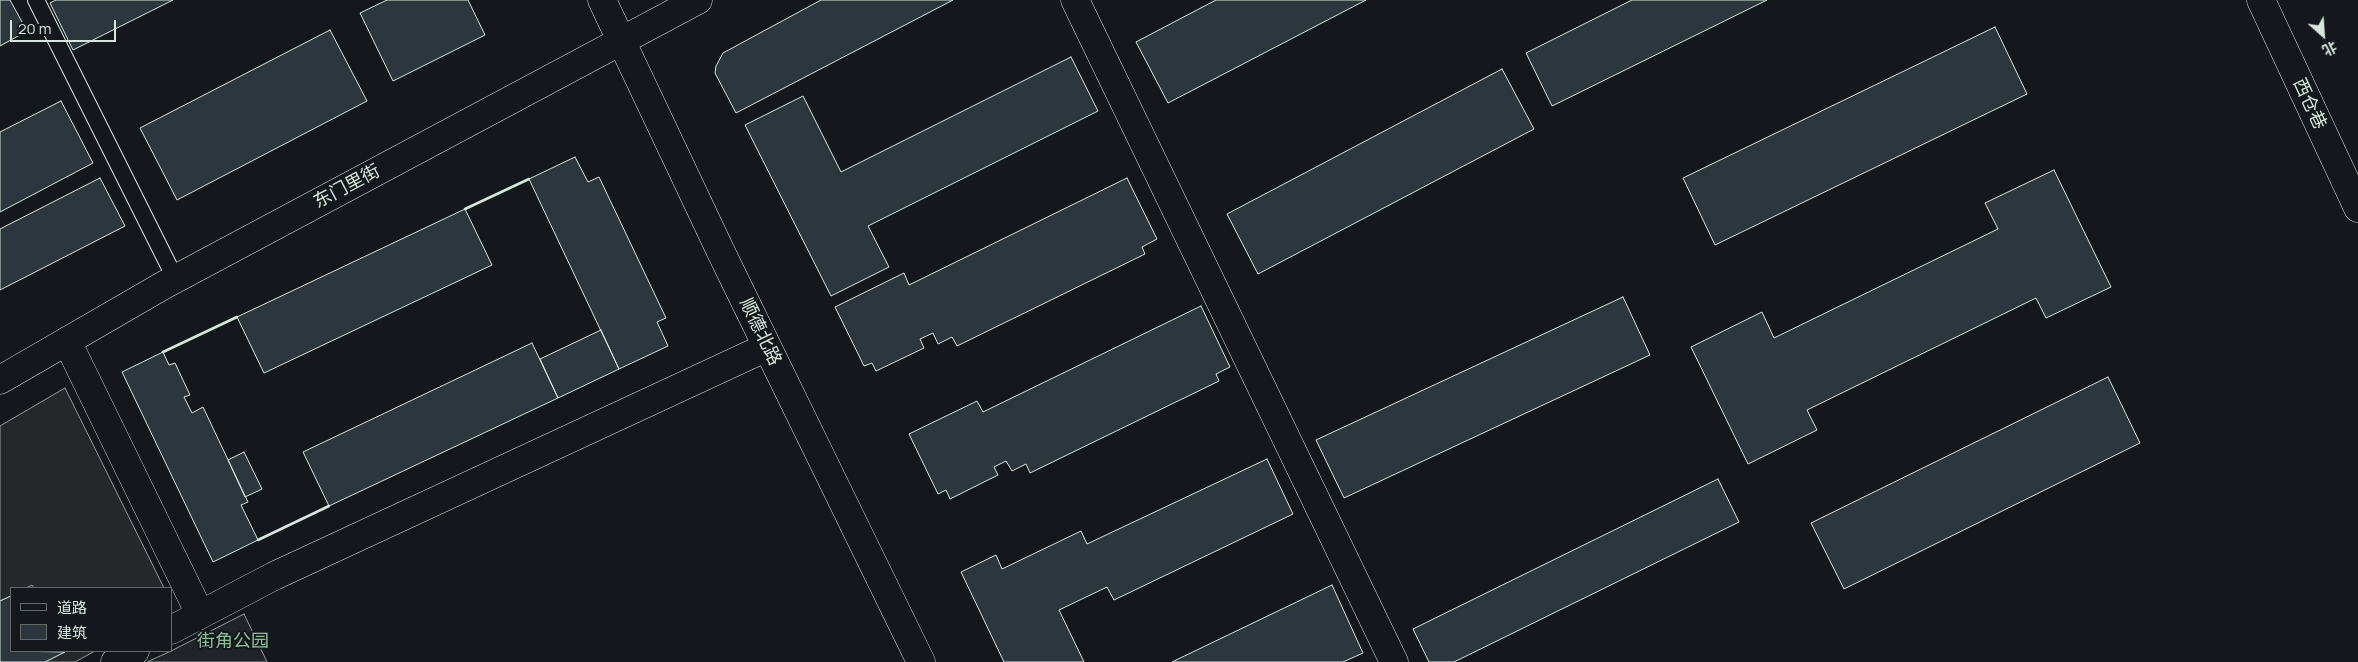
<!DOCTYPE html>
<meta charset="utf-8">
<style>
body{margin:0}
#map{position:relative;width:2358px;height:662px;overflow:hidden;background:#14181c;font-family:Manrope,"Noto Sans SC",sans-serif}
canvas{display:block}
.legend{position:absolute;left:10px;top:587px;width:162px;height:65px;box-sizing:border-box;background:#14181c;border:1px solid #626a69;margin:0;padding:6px 9px;list-style:none;font-size:15px;color:#d8e6dc}
.legend li{display:flex;align-items:center;gap:10px;height:25px}
.legend b{width:25px;border:1px solid #626a69}
.north{position:absolute;left:2298px;top:10px;width:50px;height:50px;-webkit-text-stroke:4px #14181c;paint-order:stroke;rotate:154deg;font-size:14px;font-weight:700;line-height:20px;text-align:center;color:#d8e6dc}
.north::after{content:'';display:block;margin:auto;width:18px;height:22px;background:#d8e6dc;clip-path:polygon(50% 0,100% 100%,50% 72%,0 100%)}
.scale{position:absolute;left:10px;top:20px;width:106px;height:22px;box-sizing:border-box;border:2px solid #d8e6dc;border-top:0;padding-left:6px;font-size:15px;line-height:18px;white-space:nowrap;color:#d8e6dc;-webkit-text-stroke:4px #14181c;paint-order:stroke}
</style>
<div id="map">
<canvas width="2358" height="662"></canvas>
<ul class="legend">
<li><b style="height:6px;background:#14181c"></b>道路</li>
<li><b style="height:14px;background:#2c363c"></b>建筑</li>
</ul>
<div class="north">北</div>
<div class="scale">20 m</div>
</div>
<script>
const context = document.querySelector('canvas').getContext('2d');
context.lineJoin = 'round';
function fill(path, color) {
  context.fillStyle = color;
  context.fill(path, 'evenodd');
}
function shape(rows) {
  const path = new Path2D();
  for (const r of rows) {
    path.moveTo(r[0], r[1]);
    for (let i = 2; i < r.length; i += 2) path.lineTo(r[i], r[i + 1]);
  }
  return path;
}
function stroke(path, color, width, dash) {
  context.strokeStyle = color;
  context.lineWidth = width;
  context.lineCap = dash ? 'butt' : 'round';
  context.setLineDash(dash || []);
  context.stroke(path);
}
function drawText(font, color, halo, rows, align = 'center') {
  context.font = font + ' Manrope,"Noto Sans SC",sans-serif';
  context.lineWidth = 4;
  context.setLineDash([]);
  context.textBaseline = 'middle';
  context.strokeStyle = halo;
  context.fillStyle = color;
  for (const [text, x, y, turn = 0] of rows) {
    context.save();
    context.translate(x, y);
    context.rotate((+turn || 0) * Math.PI / 180);
    context.textAlign = isNaN(turn) ? turn : align;
    if (halo) context.strokeText(text, 0, 0);
    context.fillText(text, 0, 0);
    context.restore();
  }
}
const green = shape([
 [244,614,267,662,147,662,171,651,244,614]
]);
fill(green, '#202428');
stroke(green, '#939e99', 1);
const parking = shape([
 [65,388,164,588,34,588,32,585,26,588,11,588,11,596,0,601,0,426,65,388],
 [65,651,95,651,75,662,45,662,65,651]
]);
fill(parking, '#24282b');
stroke(parking, '#939e99', 1);
const building = shape([
 [0,0,10,0,27,31,0,46,0,0],
 [56,0,173,0,73,50,50,3,56,0],
 [387,0,468,0,485,35,393,81,360,13,387,0],
 [821,0,953,0,736,113,715,73,716,66,723,53,821,0],
 [1216,0,1366,0,1168,103,1136,42,1216,0],
 [1632,0,1767,0,1552,106,1526,53,1632,0],
 [1995,27,2027,94,1715,245,1683,178,1995,27],
 [330,30,367,101,177,200,140,128,330,30],
 [1071,57,1098,111,868,226,889,267,831,296,745,125,803,96,841,172,1071,57],
 [1502,69,1534,129,1258,274,1227,214,1502,69],
 [61,101,93,163,0,212,0,132,61,101],
 [575,157,588,182,599,177,666,318,657,322,668,346,619,369,529,179,575,157],
 [2054,170,2111,287,2046,318,2036,298,1807,410,1817,430,1748,464,1691,347,1762,312,1774,338,1998,229,1985,203,2054,170],
 [100,178,125,226,0,290,0,229,100,178],
 [1127,178,1157,239,1142,247,1145,254,957,346,952,337,938,344,933,333,920,339,924,348,876,371,872,363,864,366,835,307,904,273,909,285,1127,178],
 [465,209,492,265,264,373,237,317,465,209],
 [1623,297,1650,355,1344,498,1316,440,1623,297],
 [1201,306,1230,367,1216,374,1219,381,1030,473,1026,464,1012,471,1006,461,994,467,998,475,950,499,946,490,938,494,909,434,977,401,983,412,1201,306],
 [601,330,619,369,558,398,540,359,601,330],
 [532,343,558,398,329,506,303,452,532,343],
 [163,352,169,365,175,363,190,395,184,397,192,413,203,407,248,502,241,505,258,540,213,562,122,372,163,352],
 [2108,377,2140,443,1844,589,1811,523,2108,377],
 [244,452,262,489,245,497,228,460,244,452],
 [1267,459,1293,514,1114,600,1107,587,1059,610,1084,662,1004,662,961,572,996,555,1002,569,1081,531,1087,544,1267,459],
 [1718,479,1739,522,1454,662,1429,662,1413,629,1718,479],
 [1332,585,1363,653,1343,662,1172,662,1332,585],
 [11,596,11,651,65,652,45,662,0,662,0,601,11,596]
]);
fill(building, '#2c363c');
stroke(building, '#d8e6dc', 1);
const lane = shape([
 [36,0,175,278]
]);
const street = shape([
 [1075,0,1394,662],
 [2261,0,2358,208],
 [67,341,200,614],
 [171,630,274,576,767,347],
 [115,662,135,651]
]);
const secondary = shape([
 [602,0,721,252,921,662],
 [0,380,164,285,698,0]
]);
stroke(lane, '#d8e6dc', 18);
stroke(street, '#d8e6dc', 29);
stroke(secondary, '#d8e6dc', 29);
stroke(lane, '#14181c', 16);
stroke(street, '#14181c', 28);
stroke(secondary, '#14181c', 28);
stroke(shape([
 [465,209,529,179],
 [163,352,237,317],
 [258,540,329,506]
]), '#d8e6dc', 2.5);
drawText('18px', '#d8e6dc', '#14181c', [
 ["西仓巷",2309,104,65],
 ["东门里街",347,187,-28],
 ["顺德北路",760,332,64]
]);
drawText('18px', '#8ac095', '#14181c', [
 ["街角公园",233,642]
]);
</script>
